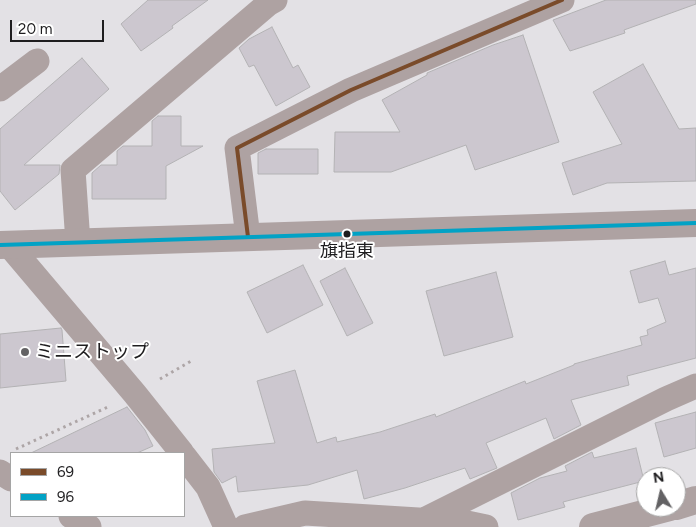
<!DOCTYPE html>
<meta charset="utf-8">
<style>
body{margin:0}
#map{position:relative;width:696px;height:527px;overflow:hidden;background:#e3e1e5;font-family:Figtree,sans-serif}
canvas{display:block}
.legend{position:absolute;left:10px;top:452px;width:175px;height:65px;box-sizing:border-box;background:#fff;border:1px solid #a5a5a5;margin:0;padding:6px 9px;list-style:none;font-size:15px;color:#1e1d1f}
.legend li{display:flex;align-items:center;gap:10px;height:25px}
.legend b{width:25px;border:1px solid #a5a5a5}
.north{position:absolute;left:636px;top:467px;width:50px;height:50px;box-sizing:border-box;background:#fff;border:1px solid #a5a5a5;border-radius:50%;rotate:351deg;font-size:14px;font-weight:700;line-height:20px;text-align:center;color:#1e1d1f}
.north::after{content:'';display:block;margin:auto;width:18px;height:22px;background:#636264;clip-path:polygon(50% 0,100% 100%,50% 72%,0 100%)}
.scale{position:absolute;left:10px;top:20px;width:94px;height:22px;box-sizing:border-box;border:2px solid #1e1d1f;border-top:0;padding-left:6px;font-size:15px;line-height:18px;white-space:nowrap;color:#1e1d1f;-webkit-text-stroke:4px #fff;paint-order:stroke}
</style>
<div id="map">
<canvas width="696" height="527"></canvas>
<ul class="legend">
<li><b style="height:6px;background:#7a4b2a"></b>69</li>
<li><b style="height:6px;background:#02a2c5"></b>96</li>
</ul>
<div class="north">N</div>
<div class="scale">20 m</div>
</div>
<script>
const context = document.querySelector('canvas').getContext('2d');
context.lineJoin = 'round';
function fill(path, color) {
  context.fillStyle = color;
  context.fill(path, 'evenodd');
}
function shape(rows) {
  const path = new Path2D();
  for (const r of rows) {
    path.moveTo(r[0], r[1]);
    for (let i = 2; i < r.length; i += 2) path.lineTo(r[i], r[i + 1]);
  }
  return path;
}
function stroke(path, color, width, dash) {
  context.strokeStyle = color;
  context.lineWidth = width;
  context.lineCap = dash ? 'butt' : 'round';
  context.setLineDash(dash || []);
  context.stroke(path);
}
function drawText(font, color, halo, rows, align = 'center') {
  context.font = font + ' Figtree,"Noto Sans JP",sans-serif';
  context.lineWidth = 4;
  context.setLineDash([]);
  context.textBaseline = 'middle';
  context.strokeStyle = halo;
  context.fillStyle = color;
  for (const [text, x, y, turn = 0] of rows) {
    context.save();
    context.translate(x, y);
    context.rotate((+turn || 0) * Math.PI / 180);
    context.textAlign = isNaN(turn) ? turn : align;
    if (halo) context.strokeText(text, 0, 0);
    context.fillText(text, 0, 0);
    context.restore();
  }
}
const building = shape([
 [148,0,208,0,172,26,173,28,141,51,121,24,148,0],
 [606,0,696,0,696,4,624,30,625,33,570,51,553,20,606,0],
 [272,27,293,68,298,65,310,87,276,106,254,65,249,67,239,48,249,39,272,27],
 [523,35,559,142,475,170,466,145,391,172,334,172,335,132,400,132,382,100,427,75,427,73,493,45,523,35],
 [82,58,109,89,24,165,60,165,59,174,15,210,0,191,0,129,82,58],
 [643,64,679,129,696,128,696,181,607,183,573,195,562,163,622,144,593,92,643,64],
 [158,116,181,116,181,146,203,146,166,166,166,199,92,199,92,173,101,165,117,165,117,151,123,146,152,146,152,121,158,116],
 [266,149,318,149,318,174,258,174,258,153,266,149],
 [665,261,669,275,696,268,696,358,627,376,629,385,571,400,581,425,554,439,546,418,486,443,497,468,470,479,465,468,405,488,364,499,357,470,308,485,238,492,236,476,222,483,214,472,212,449,275,443,257,381,295,370,317,443,336,437,337,442,380,432,435,414,436,417,525,381,526,384,574,365,574,364,642,345,640,337,648,335,647,330,666,322,658,298,639,303,630,271,665,261],
 [303,265,323,305,267,333,247,292,303,265],
 [345,268,373,323,347,336,320,281,345,268],
 [496,272,513,337,444,356,426,291,496,272],
 [61,328,62,330,66,381,0,388,0,334,61,328],
 [127,407,145,430,153,446,137,453,31,453,127,407],
 [696,412,696,448,664,457,655,423,696,412],
 [636,448,644,481,563,502,565,507,518,520,511,493,540,478,567,471,565,466,592,452,594,458,636,448]
]);
fill(building, '#ccc7cf');
stroke(building, '#b3b2b4', 1);
stroke(shape([
 [160,379,193,360],
 [16,449,108,407]
]), '#ada5a6', 3, [2.5, 4]);
stroke(shape([
 [0,89,37,61],
 [248,237,237,148,351,90,562,0],
 [78,243,73,170,268,4,275,0],
 [9,245,135,394,182,453],
 [184,456,208,487,226,527],
 [0,472,11,479],
 [71,516,89,527],
 [424,520,666,399,696,386],
 [245,527,305,513,467,523,486,527]
]), '#aea2a2', 25);
stroke(shape([
 [0,245,696,223],
 [676,506,696,500],
 [593,527,670,507]
]), '#aea2a2', 28);
stroke(shape([
 [248,237,237,148,351,90,562,0]
]), '#7a4b2a', 4);
stroke(shape([
 [0,245,696,223]
]), '#02a2c5', 4);
for (const [x, y, r, color] of [
 [347,234,4.5,"#1e1d1f"],
 [25,352,5,"#636264"]
]) {
  const dot = new Path2D();
  dot.arc(x, y, r, 0, 2 * Math.PI);
  context.fillStyle = color;
  context.fill(dot);
  stroke(dot, '#fff', 2);
}
drawText('18px', '#1e1d1f', '#fff', [
 ["旗指東",347,252]
]);
drawText('19px', '#1e1d1f', '#fff', [
 ["ミニストップ",35,352]
], 'left');
</script>
